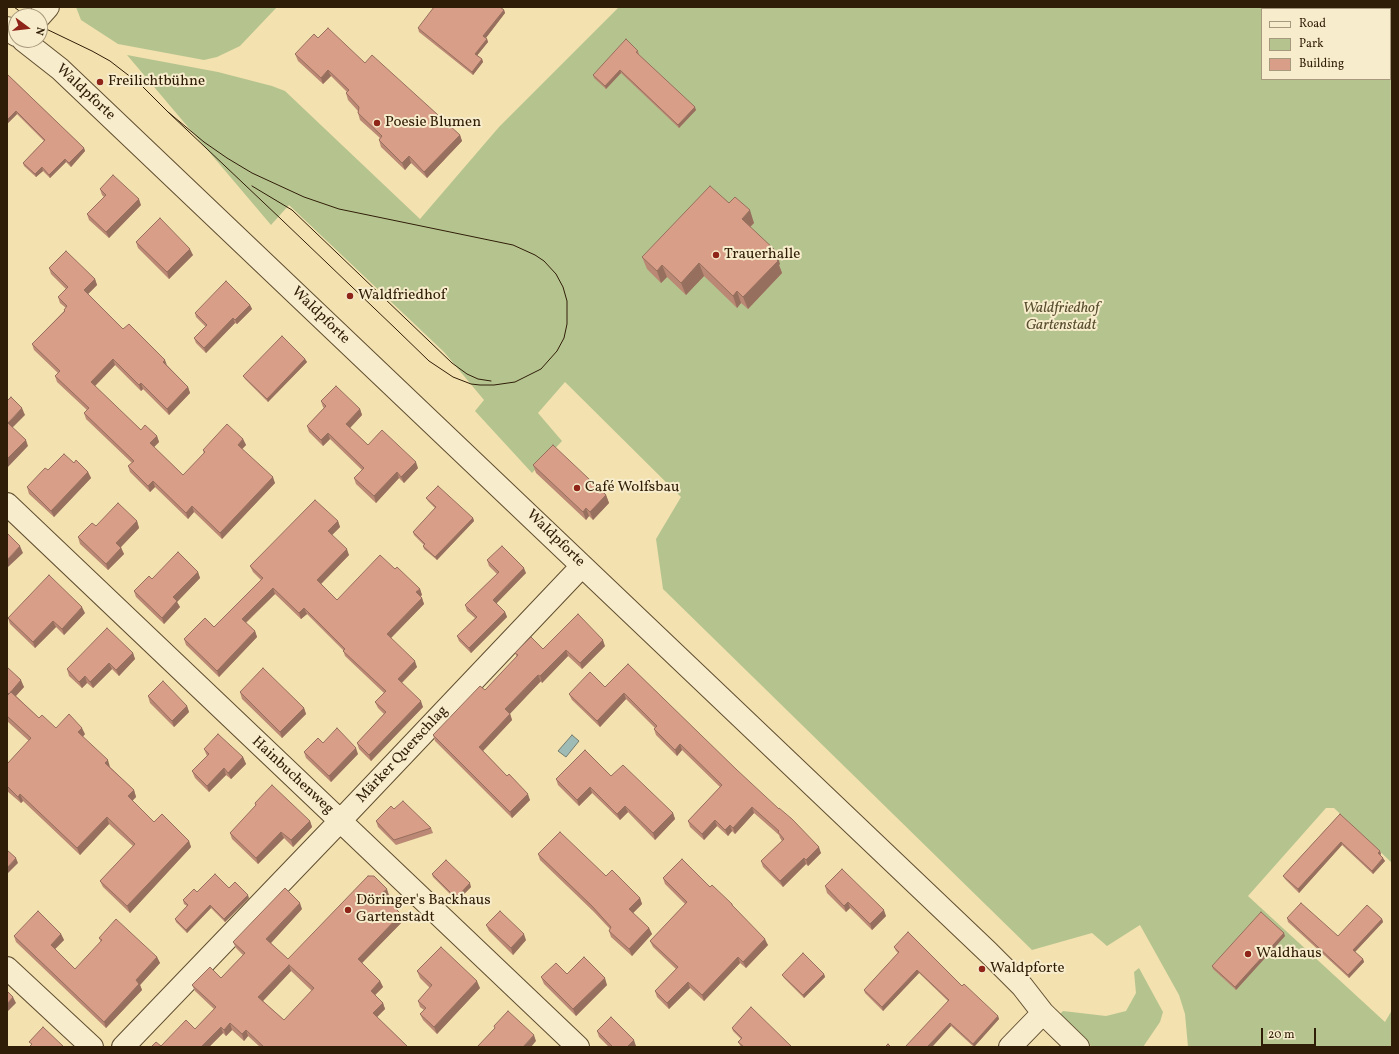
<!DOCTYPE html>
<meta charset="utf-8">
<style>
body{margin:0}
#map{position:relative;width:1399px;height:1054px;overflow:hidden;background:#f3e1af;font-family:Vollkorn,serif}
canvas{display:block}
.frame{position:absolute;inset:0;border:8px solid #301d07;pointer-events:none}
.legend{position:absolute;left:1261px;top:8px;width:130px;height:72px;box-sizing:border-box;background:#f7eccb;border:1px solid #a7997d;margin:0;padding:5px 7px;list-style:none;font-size:12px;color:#301d07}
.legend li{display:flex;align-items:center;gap:8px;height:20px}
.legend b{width:20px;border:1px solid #a7997d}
.north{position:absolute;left:8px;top:8px;width:40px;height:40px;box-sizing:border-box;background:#f7eccb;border:1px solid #a7997d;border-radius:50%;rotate:105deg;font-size:11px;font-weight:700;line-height:16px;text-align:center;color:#301d07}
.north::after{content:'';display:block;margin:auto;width:14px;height:18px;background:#8f2418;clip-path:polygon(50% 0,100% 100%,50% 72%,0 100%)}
.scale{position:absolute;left:1261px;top:1028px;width:55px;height:18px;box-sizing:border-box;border:2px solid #301d07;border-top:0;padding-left:5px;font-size:12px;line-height:14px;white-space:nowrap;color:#301d07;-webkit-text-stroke:3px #f7eccb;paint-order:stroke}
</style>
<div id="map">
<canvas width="1399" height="1054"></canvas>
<div class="frame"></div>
<ul class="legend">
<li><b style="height:5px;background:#f7eccb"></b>Road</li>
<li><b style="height:11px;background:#b5c48f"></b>Park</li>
<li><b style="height:11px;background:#d89e87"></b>Building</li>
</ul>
<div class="north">N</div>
<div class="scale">20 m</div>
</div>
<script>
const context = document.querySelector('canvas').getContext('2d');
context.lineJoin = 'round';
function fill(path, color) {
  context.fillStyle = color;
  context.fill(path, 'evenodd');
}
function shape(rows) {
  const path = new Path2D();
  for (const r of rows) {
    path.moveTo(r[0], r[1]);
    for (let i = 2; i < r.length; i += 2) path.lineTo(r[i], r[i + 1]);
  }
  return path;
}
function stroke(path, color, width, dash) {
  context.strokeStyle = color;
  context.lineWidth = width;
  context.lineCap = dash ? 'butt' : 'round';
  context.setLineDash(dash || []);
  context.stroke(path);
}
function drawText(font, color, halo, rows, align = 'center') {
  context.font = font + ' Vollkorn,serif';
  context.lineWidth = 4;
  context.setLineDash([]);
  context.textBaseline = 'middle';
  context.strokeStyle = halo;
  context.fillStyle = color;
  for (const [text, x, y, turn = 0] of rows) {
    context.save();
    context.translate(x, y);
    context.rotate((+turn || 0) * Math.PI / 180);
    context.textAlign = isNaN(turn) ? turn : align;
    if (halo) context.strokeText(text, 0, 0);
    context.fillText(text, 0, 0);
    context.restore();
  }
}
fill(shape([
 [76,7,277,7,240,46,217,57,204,60,118,44,81,20],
 [619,7,1392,7,1392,863,1334,808,1326,808,1248,896,1385,1022,1392,1010,1392,1047,1188,1047,1185,1014,1179,995,1140,925,1107,946,1092,933,1032,950,663,589,656,539,681,497,565,382,538,413,562,441,532,473,475,411,484,400,444,352,289,205,271,225,127,55,218,72,272,86,285,91,420,219,499,127],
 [1262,9,1390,9,1390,79,1262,79],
 [1139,968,1163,1012,1160,1022,1143,1047,1092,1047,1059,1015,1063,1011,1106,1016,1126,1011,1136,993,1134,972]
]), '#b5c48f');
const water = shape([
 [572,735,579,741,566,757,558,751,572,735]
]);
fill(water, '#9fbbb5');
stroke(water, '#737c6f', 1);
const minor = shape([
 [40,16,48,7],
 [7,28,16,35],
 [23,40,60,69,988,952,1022,986,1043,1013,1078,1047],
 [7,504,578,1047],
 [7,968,92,1047],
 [123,1047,340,821,582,566],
 [1010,1047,1043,1013]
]);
stroke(minor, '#614e31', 24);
stroke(minor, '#f7eccb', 22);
stroke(shape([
 [14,7,26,16],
 [40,26,92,51,110,61,141,85,168,112,282,220,397,330,429,361,453,377,471,384,480,385,494,385,515,382,541,369,557,351,564,338,567,324,567,301,563,287,556,274,544,261,535,255,513,245,339,209,304,197,252,173,227,158,204,142,168,112],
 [252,186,292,210,452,363,467,374,478,379,491,381]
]), '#301d07', 1);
fill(shape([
 [504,10,505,13,486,38,487,39,488,42,477,55,482,59,483,62,473,75,419,32,418,28],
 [318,38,365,63,460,135,462,141,427,178,411,163,405,170,381,147,379,140,380,138,360,120,358,113,358,111,348,100,346,93,347,92,331,76,323,84,298,61,295,54],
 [638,51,639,54,639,55,696,110,679,128,621,73,606,89,594,78,593,75],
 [7,74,84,148,85,151,71,167,66,162,50,178,43,171,36,177,24,166,23,163,44,141,17,114,7,124],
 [100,189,141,205,109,238,89,220,87,214,104,197,102,195],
 [729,203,754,223,750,227,780,264,779,265,782,273,748,309,741,303,737,308,704,276,686,295,667,277,661,283,647,269,642,257],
 [136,242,193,255,169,279,138,248],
 [49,268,95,279,97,285,88,294,123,329,167,365,188,387,190,393,169,415,143,389,141,391,115,365,95,386,141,430,157,436,159,442,154,447,183,475,204,454,203,450,243,439,246,445,242,449,275,483,222,539,194,512,188,519,155,487,150,492,130,472,128,466,132,463,86,419,84,413,87,410,57,382,55,376,58,373,34,350,32,344,64,311,64,310,66,308,60,303,58,297,66,289,51,274],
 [250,305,252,309,237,324,235,323,206,353,196,343,194,338,206,327,196,317,195,313],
 [305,359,307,362,268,402,245,379,243,376],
 [321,401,360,409,362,415,350,428,368,445,418,468,404,483,399,478,376,503,356,484,354,478,362,470,330,439,323,446,309,432,307,426,324,408,323,407],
 [533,465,606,495,609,503,593,520,589,516,586,520,536,473],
 [48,470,88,472,91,478,54,517,29,494,27,487],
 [426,498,473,518,474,521,437,560,424,549,423,546,424,545,414,535,413,532,435,508,428,501],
 [137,521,139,528,121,547,124,554,108,570,80,544,78,537,96,526],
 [338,521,340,527,332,535,349,555,321,584,337,600,395,569,420,589,422,595,420,596,422,598,424,604,391,638,417,667,402,683,423,707,371,761,359,749,357,743,384,714,378,708,375,702,384,693,345,656,343,650,307,614,301,619,275,594,246,623,255,631,257,637,219,677,186,645,184,639,214,627,261,580,253,572,250,566],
 [487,560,526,573,496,603,505,612,507,617,471,653,459,641,457,636,475,618,467,611,465,605,497,574,489,566],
 [198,572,200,578,177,602,180,607,164,624,136,597,134,591,152,579],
 [85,613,64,635,56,627,35,648,10,624,8,618],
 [605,646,582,669,568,656,542,683,541,681,510,713,512,720,483,751,530,800,512,818,435,741,433,735,485,690,517,657,515,653,543,649],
 [133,653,135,659,119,676,112,669,93,688,87,683,82,688,69,676,67,669],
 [628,664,821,853,808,866,806,864,783,887,763,867,761,861,782,841,780,838,779,835,754,813,735,834,732,831,728,836,717,826,704,840,690,827,688,821,720,787,682,750,677,756,656,735,654,729,655,728,626,699,600,727,572,700,569,694,605,687],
 [7,667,24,687,16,696,39,718,56,728,85,734,83,737,110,767,134,790,136,797,132,801,154,822,189,841,191,847,130,913,103,887,100,881,133,846,109,824,80,855,23,801,21,803,7,791,7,764,29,741,7,721],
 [240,692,304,708,306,714,282,738,242,699],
 [148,696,187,706,189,712,174,727,150,703],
 [323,743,358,754,331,782,306,758,304,752],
 [204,749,243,757,246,764,231,779,226,775,209,792,195,778,192,771,207,756],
 [611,776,673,813,675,819,655,840,628,812,620,820,592,793,579,806,558,785,556,779],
 [255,803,310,821,312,827,293,847,284,838,258,864,232,839,230,833,256,806],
 [394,809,431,828,433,833,396,845,378,827,376,821],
 [1340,814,1380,851,1381,854,1380,855,1385,861,1373,874,1342,845,1299,893,1285,879,1283,876],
 [538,854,606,876,640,898,642,904,633,913,649,928,652,934,632,956,611,937,609,931,610,929,594,912,540,860],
 [432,874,471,887,457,901,433,877],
 [663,878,710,887,732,904,733,907,768,945,746,968,740,963,704,1001,690,988,669,1009,657,997,655,991,676,969,653,947,650,941,685,904,665,884],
 [825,886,886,916,872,930,850,908,846,912,827,893],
 [229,888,249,898,225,922,211,908,187,933,176,922,175,919,187,906,184,904,183,900,197,892],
 [389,895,385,899,404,920,362,963,380,981,383,987,375,995,383,1003,385,1009,377,1017,408,1047,260,1047,248,1036,244,1041,232,1030,226,1036,223,1033,209,1047,151,1047,161,1046,195,1029,214,1009,195,991,192,985,221,978,243,955,236,948,233,942,302,909,271,943,288,959],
 [291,971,312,991,284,1020,263,1001],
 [1287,918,1338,936,1382,919,1383,922,1355,952,1363,959,1364,962,1349,978,1288,922],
 [486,925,526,940,513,955,489,931],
 [61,934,64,940,55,949,75,969,101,942,99,938,157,957,160,963,140,985,142,990,106,1028,16,942,14,936],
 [1285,936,1236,990,1213,969,1212,966],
 [894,947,962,986,998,1016,999,1019,974,1047,951,1026,932,1047,948,1001,919,973,883,1011,865,993,864,990,898,953,896,951],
 [417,971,480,988,437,1034,423,1020,420,1014,424,1010,420,1007,418,1001,430,988,420,978],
 [567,974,607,985,576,1016,544,984,541,977],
 [824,974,825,977,804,998,784,978,782,975],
 [732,1028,792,1047,741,1047,740,1045,738,1042,741,1039,733,1031],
 [597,1031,636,1046,635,1047,609,1047,599,1037]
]), '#ba8874');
fill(shape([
 [504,10,505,13,485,39,483,36],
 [487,39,488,42,476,57,475,54],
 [482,59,483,62,473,75,472,72],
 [328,70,331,76,323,84,321,78],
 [620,70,621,73,606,89,605,86],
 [695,107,696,110,679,128,678,125],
 [16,111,17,114,7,124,7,120],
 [460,135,462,141,427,178,424,172],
 [84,148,85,151,71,167,69,163],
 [409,156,411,163,405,170,402,163],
 [65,159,66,162,50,178,49,175],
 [42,167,43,171,36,177,35,174],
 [139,199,141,205,109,238,106,232],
 [750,210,754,223,746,231,742,219],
 [190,249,193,255,169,279,167,272],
 [776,251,780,264,779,265,782,273,748,309,743,297,772,255],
 [699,263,704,276,686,295,681,283],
 [662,265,667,277,661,283,657,271],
 [95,279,97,285,86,296,84,290],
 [737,291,741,303,737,308,733,296],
 [250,305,252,309,237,324,235,320],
 [233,318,235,323,206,353,204,348],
 [113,359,115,365,93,388,91,382],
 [305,359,307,362,268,402,267,399],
 [165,360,167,365,163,362],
 [141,383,143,389,141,391,139,385],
 [188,387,190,393,169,415,167,409],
 [22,408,25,415,10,430,8,423],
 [360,409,362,415,348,430,346,424],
 [328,433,330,439,323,446,321,440],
 [157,436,159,442,152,449,150,443],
 [243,439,246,445,240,451,238,445],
 [26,440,28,446,7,468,7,459],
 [416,462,418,468,404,483,401,477],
 [88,472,91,478,54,517,51,511],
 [397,472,399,478,376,503,374,496],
 [273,477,275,483,222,539,220,533],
 [153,481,155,487,150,492,148,486],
 [606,495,609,503,593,520,590,512],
 [192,506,194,512,188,519,186,513],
 [586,508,589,516,586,520,583,512],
 [473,518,474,521,437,560,435,557],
 [137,521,139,528,119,549,116,543],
 [338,521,340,527,330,537,328,531],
 [20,546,23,553,7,568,7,560],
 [121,548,124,554,108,570,106,564],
 [347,549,349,555,319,586,317,580],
 [524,568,526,573,495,605,493,600],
 [198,572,200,578,177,602,180,607,164,624,162,618,173,597],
 [273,588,275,594,244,624,242,619],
 [420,589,422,595,419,598,416,592],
 [422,598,424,604,389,640,387,634],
 [82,607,85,613,64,635,62,629],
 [304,608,307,614,301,619,299,613],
 [505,612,507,617,471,653,469,648],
 [53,621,56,627,35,648,33,642],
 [255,631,257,637,219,677,217,671],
 [603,640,605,646,582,669,580,663],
 [566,650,568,656,542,683,540,676],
 [133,653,135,659,119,676,116,670],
 [415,661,417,667,400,684,398,679],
 [109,663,112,669,93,688,90,682],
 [538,675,541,681,508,716,505,709],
 [85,676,87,683,82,688,79,682],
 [21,680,24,687,11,701,9,694],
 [624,693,626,699,600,727,597,721],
 [421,701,423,707,371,761,369,755],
 [187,706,189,712,174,727,172,721],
 [304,708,306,714,282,738,280,732],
 [510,714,512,720,481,753,479,747],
 [82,728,85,734,80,739,78,732],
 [680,744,682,750,677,756,675,750],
 [356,748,358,754,331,782,329,776],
 [243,757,246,764,231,779,228,773],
 [108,760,110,767,107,769,105,763],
 [224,768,226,775,209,792,207,786],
 [590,787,592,793,579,806,577,800],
 [134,790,136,797,130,803,128,796],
 [20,794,23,801,21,803,18,797],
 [528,794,530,800,512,818,510,812],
 [625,806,628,812,620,820,617,814],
 [752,807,754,813,735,834,733,828],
 [673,813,675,819,655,840,653,833],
 [107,817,109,824,80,855,77,848],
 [715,820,717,826,704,840,702,834],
 [310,821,312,827,293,847,291,840],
 [730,825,732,831,728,836,725,830],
 [281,832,284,838,258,864,256,858],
 [189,841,191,847,130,913,127,906],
 [1341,842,1342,845,1299,893,1298,889],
 [819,847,821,853,808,866,806,860],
 [1380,851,1381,854,1379,856,1378,853],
 [16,858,18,863,7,874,7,868],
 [804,858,806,864,783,887,780,881],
 [1383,858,1385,861,1373,874,1372,871],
 [470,883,471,887,457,901,456,898],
 [387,889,389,895,383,901,381,894],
 [248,895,249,898,225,922,224,919],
 [640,898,642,904,631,915,629,909],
 [848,902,850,908,846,912,844,906],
 [300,903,302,909,269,945,266,939],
 [210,905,211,908,187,933,186,930],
 [884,910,886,916,872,930,870,924],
 [401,914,404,920,360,965,358,959],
 [1382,919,1383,922,1354,953,1353,950],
 [649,928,652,934,632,956,629,949],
 [1284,933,1285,936,1236,990,1235,987],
 [61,934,64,940,53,951,51,945],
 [524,934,526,940,513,955,511,948],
 [765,939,768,945,746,968,743,962],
 [157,957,160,963,140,985,142,990,106,1028,104,1022,136,980],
 [738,957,740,963,704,1001,702,995],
 [1363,959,1364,962,1349,978,1348,975],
 [289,965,291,971,261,1003,258,997],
 [917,970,919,973,883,1011,882,1007],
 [824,974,825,977,804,998,803,995],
 [605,978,607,985,576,1016,573,1009],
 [380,981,383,987,373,997,371,991],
 [477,981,480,988,437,1034,434,1027],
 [688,982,690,988,669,1009,667,1003],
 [13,997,16,1003,7,1012,7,1004],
 [383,1003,385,1009,375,1019,373,1013],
 [998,1016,999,1019,974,1047,973,1044],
 [230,1023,232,1030,226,1036,224,1030],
 [950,1023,951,1026,932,1047,928,1047,928,1046],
 [221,1027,223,1033,209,1047,201,1047],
 [246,1030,248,1036,244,1041,242,1034],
 [534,1035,536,1041,531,1047,523,1047],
 [634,1040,636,1046,635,1047,627,1047]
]), '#976f5e');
const building = shape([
 [434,7,500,7,504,10,483,36,487,39,475,54,482,59,472,72,418,28,434,7],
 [328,28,365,63,372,55,460,135,424,172,409,156,402,163,379,140,382,136,358,113,359,107,346,93,349,90,328,70,321,78,295,54,314,34,318,38,328,28],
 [626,39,638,51,636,52,695,107,678,125,620,70,605,86,593,75,626,39],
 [7,74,84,148,69,163,65,159,49,175,42,167,35,174,23,163,45,140,16,111,7,120,7,74],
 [113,175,139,199,106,232,87,214,106,195,100,189,113,175],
 [710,186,729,203,735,197,750,210,742,219,776,251,772,255,778,261,743,297,737,291,733,296,699,263,681,283,662,265,657,271,642,257,710,186],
 [160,218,190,249,167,272,136,242,160,218],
 [66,251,95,279,84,290,123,329,129,324,165,360,163,362,188,387,167,409,141,383,139,385,113,359,91,382,141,430,145,425,157,436,150,443,183,475,205,452,203,450,227,424,243,439,238,445,273,477,220,533,192,506,186,513,153,481,148,486,128,466,134,461,84,413,89,408,55,376,60,371,32,344,65,311,64,310,67,306,58,297,68,287,49,268,66,251],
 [226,281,250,305,235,320,233,318,204,348,194,338,207,325,195,313,226,281],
 [282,336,305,359,267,399,243,376,282,336],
 [336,386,360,409,346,424,368,445,382,430,416,462,401,477,397,472,374,496,354,478,364,468,328,433,321,440,307,426,326,406,321,401,336,386],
 [11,397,22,408,8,423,26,440,7,459,7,401,11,397],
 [553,445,606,495,590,512,586,508,583,512,533,465,553,445],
 [64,454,74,463,76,460,88,472,51,511,27,487,45,468,48,470,64,454],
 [438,486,473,518,435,557,423,546,425,544,413,532,436,507,426,498,438,486],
 [315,500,338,521,328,531,347,549,317,580,337,600,380,555,395,569,397,567,420,589,416,592,422,598,387,634,415,661,398,679,421,701,369,755,357,743,386,712,375,702,386,691,343,651,345,649,304,608,299,613,273,588,242,619,255,631,217,671,184,639,205,618,214,627,263,578,250,566,315,500],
 [118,503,137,521,116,543,121,548,106,564,78,537,92,523,96,526,118,503],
 [7,533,20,546,7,560,7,533],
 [502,546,524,568,493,600,505,612,469,648,457,636,477,617,465,605,499,572,487,560,502,546],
 [178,552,198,572,173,597,177,601,162,618,134,591,149,576,152,579,178,552],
 [49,575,82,607,62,629,53,621,33,642,8,618,49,575],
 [578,614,603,640,580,663,566,650,540,676,538,675,505,709,510,714,479,747,507,776,509,774,528,794,510,812,433,735,480,686,485,690,518,655,515,653,531,637,543,649,578,614],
 [107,628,133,653,116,670,109,663,90,682,85,676,79,682,67,669,107,628],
 [628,664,737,770,779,809,779,808,792,819,819,847,806,860,804,858,780,881,761,861,784,839,778,832,779,831,752,807,733,828,730,825,725,830,715,820,702,834,688,821,722,785,680,744,675,750,654,729,657,726,624,693,597,721,569,694,590,672,605,687,628,664],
 [7,667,21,680,9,694,7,692,7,667],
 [263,668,304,708,280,732,240,692,263,668],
 [163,681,187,706,172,721,148,696,163,681],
 [11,692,39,718,42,715,56,728,69,714,82,728,78,732,108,760,105,763,134,790,128,796,154,822,162,814,189,841,127,906,100,881,135,844,107,817,77,848,20,794,18,797,7,786,7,764,31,738,7,716,7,696,11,692],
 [337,728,356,748,329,776,304,752,318,738,323,743,337,728],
 [218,734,243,757,228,773,224,768,207,786,192,771,209,754,204,749,218,734],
 [585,750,611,776,623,765,673,813,653,833,625,806,617,814,590,787,577,800,556,779,585,750],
 [272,785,310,821,291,840,281,832,256,858,230,833,256,805,255,803,272,785],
 [403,801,431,828,394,840,376,821,391,806,394,809,403,801],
 [1340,814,1380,851,1378,853,1383,858,1372,871,1341,842,1298,889,1283,876,1340,814],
 [560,832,606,876,612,870,640,898,629,909,649,928,629,949,609,931,611,927,592,906,538,854,560,832],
 [7,850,16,858,7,868,7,850],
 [682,859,710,887,712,885,732,904,732,905,765,939,743,962,738,957,702,995,688,982,667,1003,655,991,678,967,650,941,687,902,663,878,682,859],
 [446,860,470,883,456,898,432,874,446,860],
 [842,869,884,910,870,924,848,902,844,906,825,886,842,869],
 [215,874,229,888,235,882,248,895,224,919,210,905,186,930,175,919,188,905,183,900,194,889,197,892,215,874],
 [368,876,374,876,387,889,381,894,401,914,358,959,380,981,371,991,383,1003,373,1013,408,1047,264,1047,246,1030,242,1034,230,1023,224,1030,221,1027,201,1047,151,1047,156,1042,161,1046,186,1020,195,1029,216,1007,192,985,210,967,221,978,245,953,233,942,285,888,300,903,266,939,288,959,368,876],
 [289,965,314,988,284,1020,258,997,289,965],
 [1301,903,1338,936,1367,905,1382,919,1353,950,1363,959,1348,975,1287,918,1301,903],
 [38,911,61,934,51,945,75,969,102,940,99,938,116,919,157,957,136,980,139,984,104,1022,14,936,38,911],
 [500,911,524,934,511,948,486,925,500,911],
 [1261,912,1284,933,1235,987,1212,966,1261,912],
 [908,932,962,986,964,984,998,1016,973,1044,950,1023,928,1046,928,1047,905,1047,949,1000,917,970,882,1007,864,990,899,952,894,947,908,932],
 [441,947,477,981,434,1027,420,1014,426,1008,418,1001,432,985,417,971,441,947],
 [803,953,824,974,803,995,782,975,803,953],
 [584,957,605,978,573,1009,541,977,556,963,567,974,584,957],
 [7,991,13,997,7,1004,7,991],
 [751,1007,792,1047,744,1047,738,1042,742,1038,732,1028,751,1007],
 [508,1011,534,1035,523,1047,477,1047,495,1028,494,1026,508,1011],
 [611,1017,634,1040,627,1047,613,1047,597,1031,611,1017],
 [43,1027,64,1047,29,1047,32,1044,29,1042,43,1027],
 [888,1044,891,1047,885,1047,888,1044]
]);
fill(building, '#d89e87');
stroke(building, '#976f5e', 1);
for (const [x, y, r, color] of [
 [100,82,4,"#8f2418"],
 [377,123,4,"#8f2418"],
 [716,255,4,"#8f2418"],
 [350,296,4,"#8f2418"],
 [577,488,4,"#8f2418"],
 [348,910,4,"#8f2418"],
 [1248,954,4,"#8f2418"],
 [982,969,4,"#8f2418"]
]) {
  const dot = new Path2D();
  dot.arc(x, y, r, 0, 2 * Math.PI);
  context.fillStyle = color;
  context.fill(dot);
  stroke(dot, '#f7eccb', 1.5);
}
drawText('15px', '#301d07', '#f7eccb', [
 ["Freilichtbühne",108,82],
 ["Poesie Blumen",385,123],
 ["Trauerhalle",724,255],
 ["Waldfriedhof",358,296],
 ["Café Wolfsbau",585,488],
 ["Döringer's Backhaus",356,901],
 ["Gartenstadt",356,918],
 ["Waldhaus",1256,954],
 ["Waldpforte",990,969]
], 'left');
drawText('15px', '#301d07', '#f7eccb', [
 ["Waldpforte",85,93,43],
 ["Waldpforte",320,316,44],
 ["Waldpforte",555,539,44],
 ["Märker Querschlag",403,755,-47],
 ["Hainbuchenweg",292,776,43]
]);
drawText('italic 15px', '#584f30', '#f7eccb', [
 ["Waldfriedhof",1061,309],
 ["Gartenstadt",1061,326]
]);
</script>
